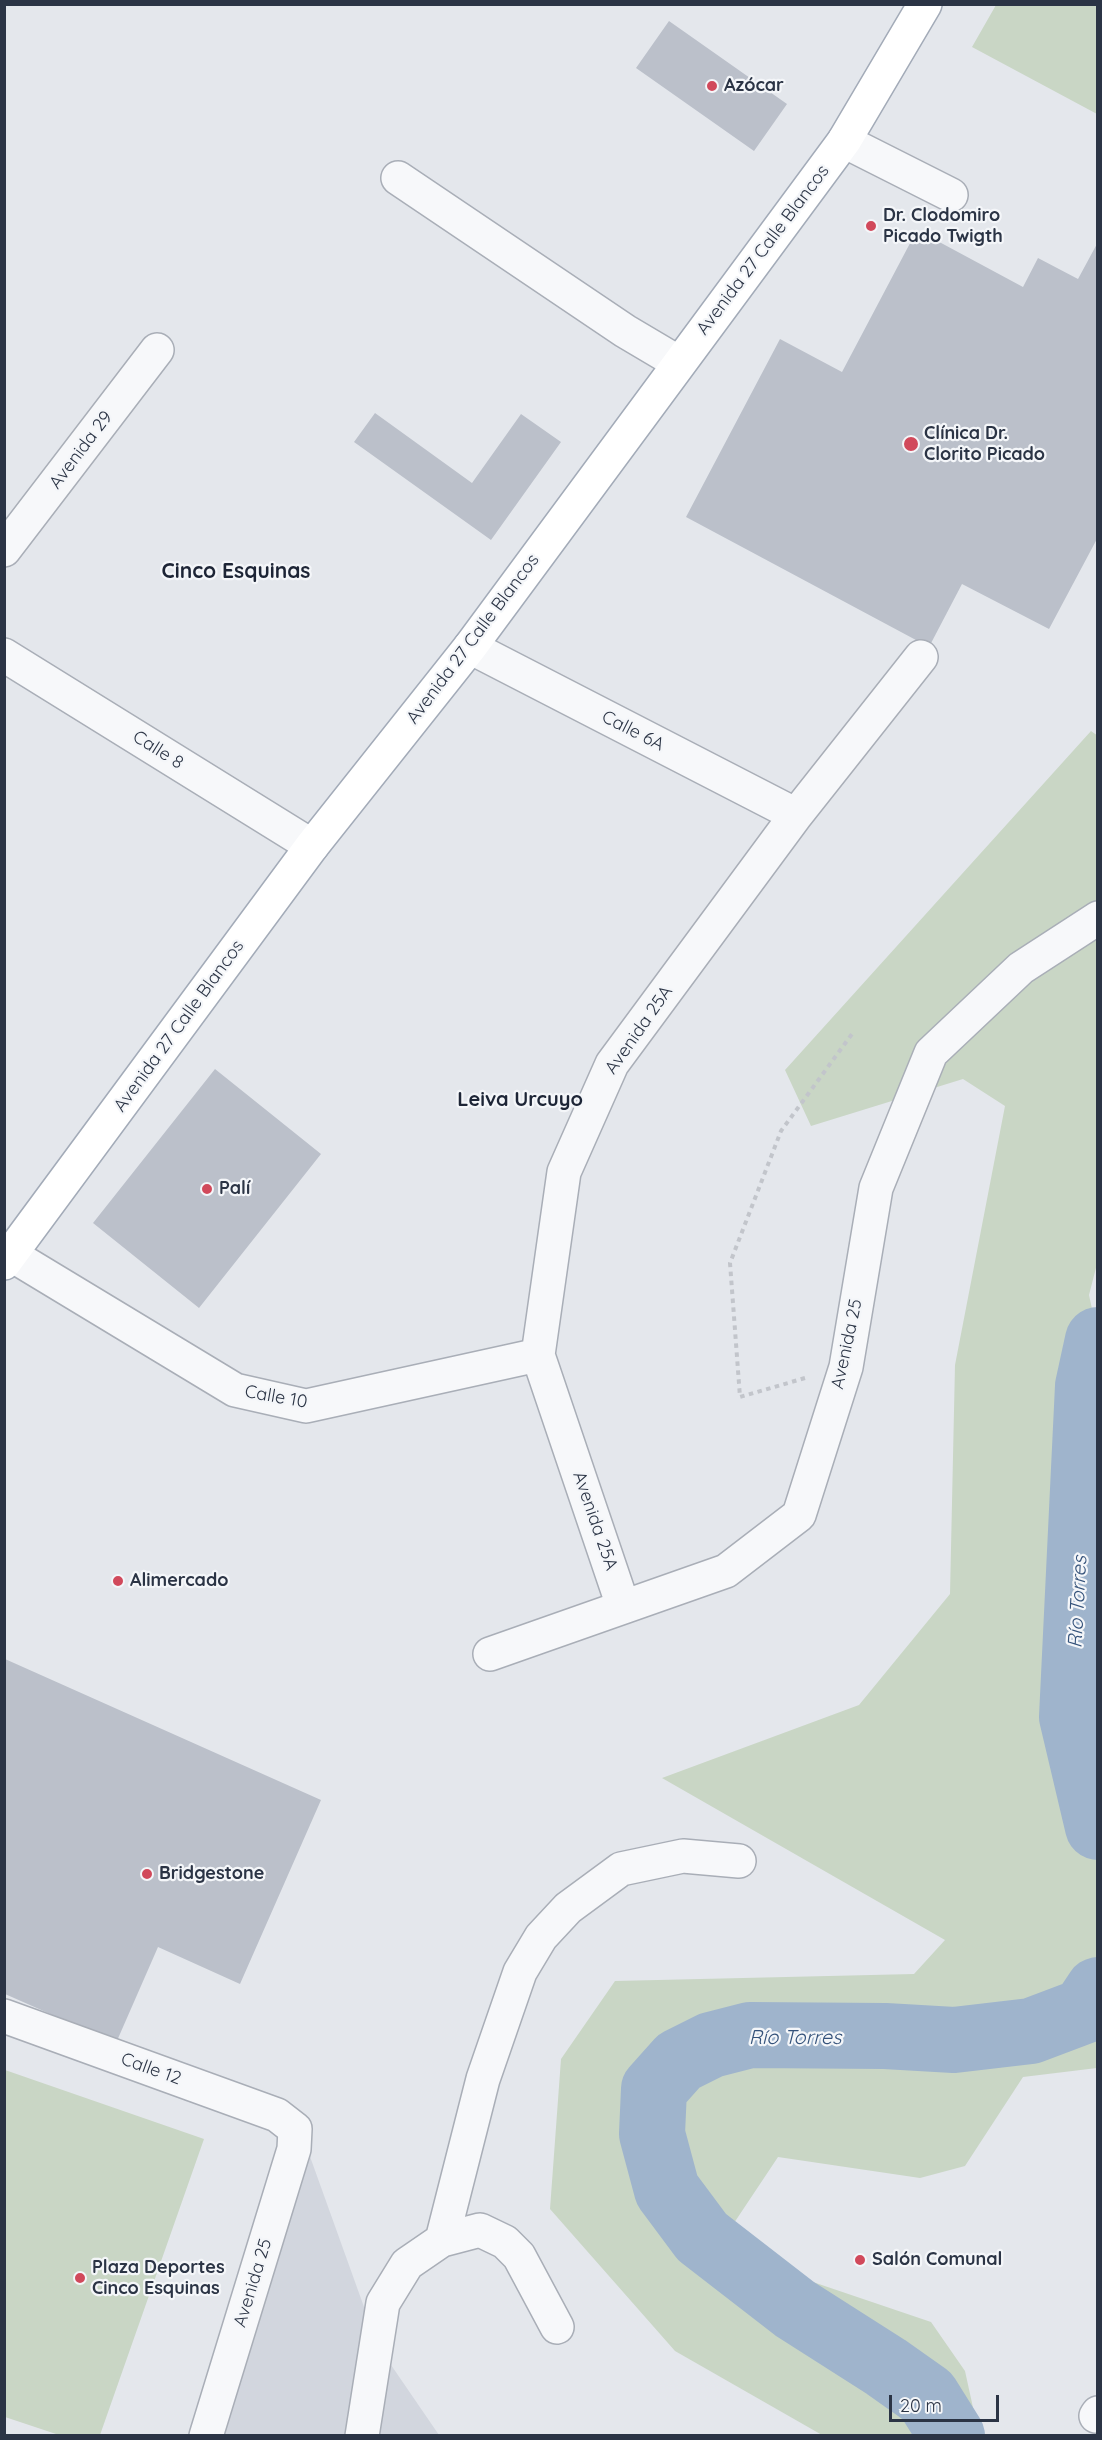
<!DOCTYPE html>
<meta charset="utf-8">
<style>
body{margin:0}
#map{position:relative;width:1102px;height:2440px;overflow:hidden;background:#e4e7ec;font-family:Quicksand,sans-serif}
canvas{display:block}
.frame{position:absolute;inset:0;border:6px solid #2b3445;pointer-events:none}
.scale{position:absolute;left:889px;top:2395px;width:110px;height:27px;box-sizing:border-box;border:3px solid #2b3445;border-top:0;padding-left:8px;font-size:18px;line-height:21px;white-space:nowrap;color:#2b3445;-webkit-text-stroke:4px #f4f6f9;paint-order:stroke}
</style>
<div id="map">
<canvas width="1102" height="2440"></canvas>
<div class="frame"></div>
<div class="scale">20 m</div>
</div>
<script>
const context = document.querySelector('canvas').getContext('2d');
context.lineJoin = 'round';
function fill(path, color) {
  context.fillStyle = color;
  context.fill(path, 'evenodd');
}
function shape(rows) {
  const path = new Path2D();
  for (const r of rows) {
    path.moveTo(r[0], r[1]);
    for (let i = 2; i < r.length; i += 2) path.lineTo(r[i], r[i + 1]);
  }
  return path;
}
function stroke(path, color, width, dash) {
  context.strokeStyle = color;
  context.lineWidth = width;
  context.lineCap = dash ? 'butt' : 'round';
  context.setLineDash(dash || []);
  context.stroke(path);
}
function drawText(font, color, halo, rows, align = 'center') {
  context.font = font + ' Quicksand,sans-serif';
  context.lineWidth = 4.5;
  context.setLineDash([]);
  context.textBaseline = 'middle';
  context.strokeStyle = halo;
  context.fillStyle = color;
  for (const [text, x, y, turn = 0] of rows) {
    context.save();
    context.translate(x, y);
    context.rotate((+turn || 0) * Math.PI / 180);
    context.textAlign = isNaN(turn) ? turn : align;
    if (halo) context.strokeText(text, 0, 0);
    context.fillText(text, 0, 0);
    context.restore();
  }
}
fill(shape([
 [303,2137,378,2346,439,2435,202,2436]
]), '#d2d6de');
fill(shape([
 [996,5,1097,5,1097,114,972,47],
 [1091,731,1098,736,1098,1260,1089,1295,1097,1332,1098,1391,1066,1447,1097,1462,1098,1565,1062,1700,1097,1797,1097,2068,1023,2077,965,2166,920,2178,778,2157,730,2229,807,2280,931,2322,965,2371,979,2435,822,2435,675,2351,550,2209,561,2059,615,1981,914,1974,945,1940,662,1778,859,1705,950,1594,955,1365,1005,1106,963,1079,811,1126,785,1070],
 [5,2070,204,2139,100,2435,59,2435,5,2417]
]), '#c9d6c5');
stroke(shape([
 [1098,1340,1088,1386,1072,1717,1098,1827],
 [952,2436,927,2396,886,2367,795,2309,702,2237,667,2190,652,2134,654,2089,679,2061,711,2045,750,2035,885,2036,954,2040,1031,2031,1084,2011,1098,1990]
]), '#9fb4cc', 66);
fill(shape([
 [669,21,787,104,754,151,636,68],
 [917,230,1023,287,1038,258,1078,279,1098,242,1098,537,1049,629,962,584,929,647,686,517,780,339,842,372],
 [375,413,472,483,521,414,561,442,491,540,354,442],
 [215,1069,321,1154,199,1308,93,1223],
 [5,1659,321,1800,240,1984,158,1947,116,2043,5,1994]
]), '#bbc0ca');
const minor = shape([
 [844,141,951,195],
 [398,178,625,331,679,363],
 [4,550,157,350],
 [470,647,796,815],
 [4,655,312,846],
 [10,1254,235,1390,306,1406,538,1355],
 [623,1606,538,1355,564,1172,612,1064,796,815,921,657],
 [490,1654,726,1571,799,1515,846,1367,876,1188,931,1053,1021,968,1098,918],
 [4,2016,277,2115,295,2129,294,2149,206,2436],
 [442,2240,483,2079,520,1972,541,1937,568,1908,621,1869,683,1856,739,1861],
 [1096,2416,1098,2413],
 [362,2436,383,2303,407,2264,442,2240,480,2230,505,2242,519,2256,557,2327]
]);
const major = shape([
 [4,1263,312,846,470,647,844,141,925,4]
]);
stroke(minor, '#a9aeb7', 36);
stroke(major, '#a3abb8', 36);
stroke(shape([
 [805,1378,740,1397,730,1263,781,1131,852,1034]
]), '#c2c5cb', 4, [4.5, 4.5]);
stroke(minor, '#f7f8fa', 33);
stroke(major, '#fff', 33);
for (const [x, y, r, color] of [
 [712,86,6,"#d1495b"],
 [871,226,6,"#d1495b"],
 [911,444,8,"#d1495b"],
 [207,1189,6,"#d1495b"],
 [118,1581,6,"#d1495b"],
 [147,1874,6,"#d1495b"],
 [860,2260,6,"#d1495b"],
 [80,2278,6,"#d1495b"]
]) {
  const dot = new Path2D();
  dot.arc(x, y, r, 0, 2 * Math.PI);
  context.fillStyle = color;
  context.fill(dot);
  stroke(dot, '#f4f6f9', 2);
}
drawText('bold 18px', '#2b3445', '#f4f6f9', [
 ["Azócar",724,86],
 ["Dr. Clodomiro",883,216],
 ["Picado Twigth",883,237],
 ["Clínica Dr.",924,434],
 ["Clorito Picado",924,455],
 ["Palí",219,1189],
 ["Alimercado",130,1581],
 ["Bridgestone",159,1874],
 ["Salón Comunal",872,2260],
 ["Plaza Deportes",92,2268],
 ["Cinco Esquinas",92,2289]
], 'left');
drawText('18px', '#2b3445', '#f4f6f9', [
 ["Avenida 27 Calle Blancos",763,250,-53],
 ["Avenida 29",81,450,-53],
 ["Avenida 27 Calle Blancos",473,639,-53],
 ["Calle 6A",633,731,27],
 ["Calle 8",158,750,32],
 ["Avenida 27 Calle Blancos",179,1026,-54],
 ["Avenida 25A",639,1030,-55],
 ["Avenida 25",847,1344,-78],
 ["Calle 10",276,1397,10],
 ["Avenida 25A",595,1521,71],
 ["Calle 12",151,2069,20],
 ["Avenida 25",253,2283,-73]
]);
drawText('bold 20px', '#1d2536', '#f4f6f9', [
 ["Leiva Urcuyo",520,1100]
]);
drawText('italic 20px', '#34527a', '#f4f6f9', [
 ["Río Torres",1078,1602,-87],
 ["Río Torres",795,2038]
]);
drawText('bold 21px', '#1d2536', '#f4f6f9', [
 ["Cinco Esquinas",236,572]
]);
</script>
